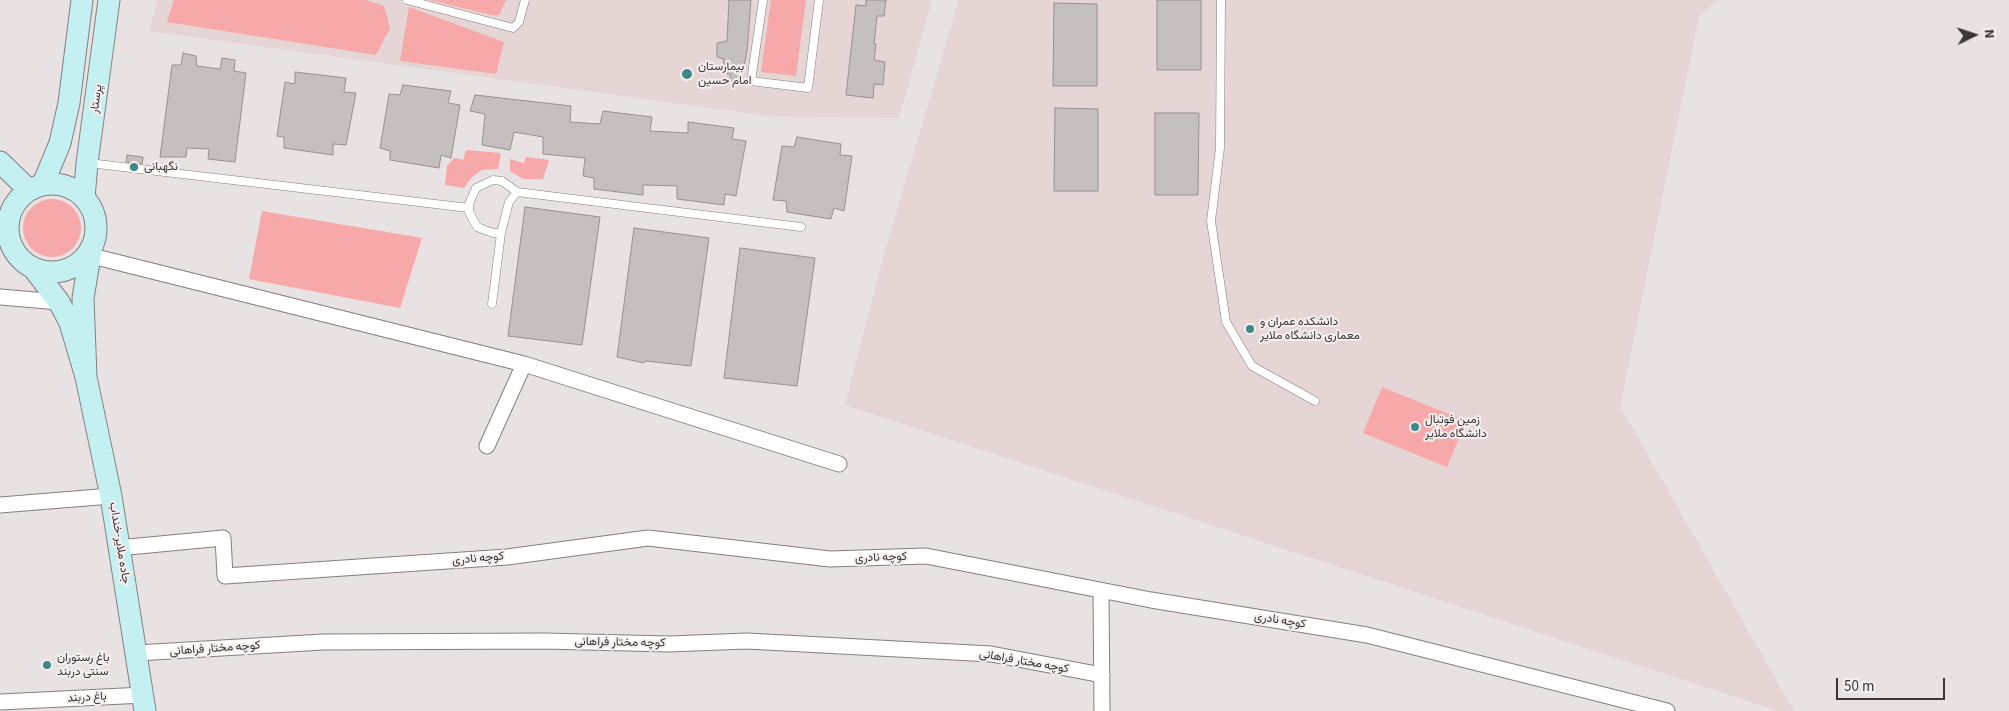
<!DOCTYPE html>
<meta charset="utf-8">
<style>
body{margin:0}
#map{position:relative;width:2009px;height:711px;overflow:hidden;background:#e9e2e2;font-family:"Source Sans 3",sans-serif}
canvas{display:block}
.north{position:absolute;left:1949px;top:10px;width:50px;height:50px;-webkit-text-stroke:4px #f6efef;paint-order:stroke;rotate:86deg;font-size:14px;font-weight:700;line-height:20px;text-align:center;color:#3a3737}
.north::after{content:'';display:block;margin:auto;width:18px;height:22px;background:#3a3737;clip-path:polygon(50% 0,100% 100%,50% 72%,0 100%)}
.scale{position:absolute;left:1836px;top:678px;width:109px;height:22px;box-sizing:border-box;border:2px solid #3a3737;border-top:0;padding-left:6px;font-size:15px;line-height:18px;white-space:nowrap;color:#3a3737;-webkit-text-stroke:4px #f6efef;paint-order:stroke}
</style>
<div id="map">
<canvas width="2009" height="711"></canvas>
<div class="north">N</div>
<div class="scale">50 m</div>
</div>
<script>
const context = document.querySelector('canvas').getContext('2d');
context.lineJoin = 'round';
function fill(path, color) {
  context.fillStyle = color;
  context.fill(path, 'evenodd');
}
function shape(rows) {
  const path = new Path2D();
  for (const r of rows) {
    if (r.length === 3) {
      path.moveTo(r[0] + r[2], r[1]);
      path.arc(r[0], r[1], r[2], 0, 2 * Math.PI);
      continue;
    }
    path.moveTo(r[0], r[1]);
    for (let i = 2; i < r.length; i += 2) path.lineTo(r[i], r[i + 1]);
  }
  return path;
}
function stroke(path, color, width, dash) {
  context.strokeStyle = color;
  context.lineWidth = width;
  context.lineCap = dash ? 'butt' : 'round';
  context.setLineDash(dash || []);
  context.stroke(path);
}
function drawText(font, color, halo, rows, align = 'center') {
  context.font = font + ' "Source Sans 3",Vazirmatn,sans-serif';
  context.lineWidth = 4;
  context.setLineDash([]);
  context.textBaseline = 'middle';
  context.strokeStyle = halo;
  context.fillStyle = color;
  for (const [text, x, y, turn = 0] of rows) {
    context.save();
    context.translate(x, y);
    context.rotate((+turn || 0) * Math.PI / 180);
    context.textAlign = isNaN(turn) ? turn : align;
    if (halo) context.strokeText(text, 0, 0);
    context.fillText(text, 0, 0);
    context.restore();
  }
}
fill(shape([
 [158,0,932,0,899,118,776,117,149,31],
 [959,0,1718,0,1699,16,1620,406,1794,711,1778,711,845,405,884,254]
]), '#e5d5d4');
fill(shape([
 [174,0,366,0,384,6,390,28,376,55,167,22],
 [430,0,506,0,499,15,491,15],
 [771,0,806,0,796,76,761,72],
 [409,7,504,42,496,74,400,61],
 [466,150,501,153,498,169,482,170,472,177,464,188,445,185,447,166,454,158,463,160],
 [526,157,549,160,543,179,523,179,510,171,510,159,524,163],
 [52,228,29],
 [262,211,422,238,400,308,249,279],
 [1382,387,1466,421,1447,467,1363,433]
]), '#f7a8a8');
const building = shape([
 [729,0,751,0,747,51,741,82,730,81,730,74,723,73,724,59,717,57,717,43,727,41,729,0],
 [866,0,886,0,884,16,877,16,874,44,876,44,874,60,885,62,883,85,874,84,873,98,846,95,856,5,866,6,866,0],
 [1157,0,1201,0,1201,70,1157,70,1157,0],
 [1054,3,1097,4,1097,86,1053,86,1054,3],
 [183,53,196,56,197,66,220,69,222,58,235,60,234,71,246,73,235,162,208,159,209,149,187,148,186,157,160,157,172,65,181,65,183,53],
 [295,72,346,78,344,92,356,93,346,145,333,144,333,155,284,148,284,137,277,136,285,82,295,84,295,72],
 [403,85,451,91,448,103,460,105,451,158,441,155,439,168,390,160,390,151,380,148,389,94,400,95,403,85],
 [475,95,571,106,570,122,600,124,603,111,652,117,650,131,688,133,688,122,734,128,732,139,746,141,736,196,725,194,724,205,677,199,677,186,643,185,643,195,594,189,594,178,583,176,585,158,543,154,543,137,514,132,510,150,482,145,485,114,470,111,475,95],
 [1055,108,1098,109,1098,191,1054,191,1055,108],
 [1155,113,1199,113,1198,195,1155,195,1155,113],
 [797,137,841,144,840,155,852,156,844,211,834,208,831,219,787,212,786,201,773,200,782,146,794,147,797,137],
 [127,155,143,157,142,164,126,162,127,155],
 [525,207,600,217,582,345,508,336,525,207],
 [634,228,709,238,691,366,645,361,644,363,617,357,634,228],
 [740,248,815,258,797,386,724,378,740,248]
]);
fill(building, '#c6bfbf');
stroke(building, '#969090', 1);
const service = shape([
 [407,0,513,28,519,22,525,0],
 [763,0,751,81,808,88,819,0],
 [1221,0,1220,148,1211,221,1226,322,1252,366,1315,401],
 [89,163,469,208],
 [493,180,502,181,517,192,509,202,501,233,493,233,477,227,469,212,469,204,476,188,493,180],
 [517,192,801,227],
 [492,304,501,233]
]);
const minor = shape([
 [96,257,524,364,839,464],
 [0,297,59,302],
 [487,446,524,364],
 [0,505,111,496],
 [118,548,223,538,225,576,507,557,648,538,830,559,926,556,1151,600,1367,635,1667,711],
 [1101,591,1102,711],
 [137,653,323,642,544,641,669,644,747,641,991,654,1102,675],
 [0,702,144,695]
]);
const secondary = shape([
 [0,162,29,190],
 [52,228,44],
 [43,184,60,143,69,103,82,0],
 [84,198,87,163,109,0],
 [34,269,59,302,70,323,86,377,83,298,91,250],
 [86,377,111,496,145,711]
]);
stroke(service, '#857f7e', 9);
stroke(minor, '#857f7e', 17);
stroke(secondary, '#857f7e', 23);
stroke(service, '#fff', 8);
stroke(minor, '#fff', 15);
stroke(secondary, '#c4f0f2', 21);
for (const [x, y, r, color] of [
 [687,74,6,"#3f8789"],
 [134,167,5,"#3f8789"],
 [1250,329,5,"#3f8789"],
 [1415,427,5,"#3f8789"],
 [47,665,5,"#3f8789"]
]) {
  const dot = new Path2D();
  dot.arc(x, y, r, 0, 2 * Math.PI);
  context.fillStyle = color;
  context.fill(dot);
  stroke(dot, '#f6efef', 2);
}
drawText('12px', '#3a3737', '#f6efef', [
 ["بیمارستان",698,67],
 ["امام حسین",698,81],
 ["نگهبانی",144,167],
 ["دانشکده عمران و",1260,322],
 ["معماری دانشگاه ملایر",1260,336],
 ["زمین فوتبال",1425,420],
 ["دانشگاه ملایر",1425,434],
 ["باغ رستوران",57,658],
 ["سنتی دربند",57,672]
], 'left');
drawText('12px', '#3a3737', '#f6efef', [
 ["پرستار",97,99,-82],
 ["جاده ملایر-خنداب",119,543,81],
 ["کوچه نادری",881,558,-2],
 ["کوچه نادری",478,559,-5],
 ["کوچه نادری",1280,621,9],
 ["کوچه مختار فراهانی",620,643,1],
 ["کوچه مختار فراهانی",215,649,-4],
 ["کوچه مختار فراهانی",1024,662,10],
 ["باغ دربند",87,698,-3]
]);
</script>
